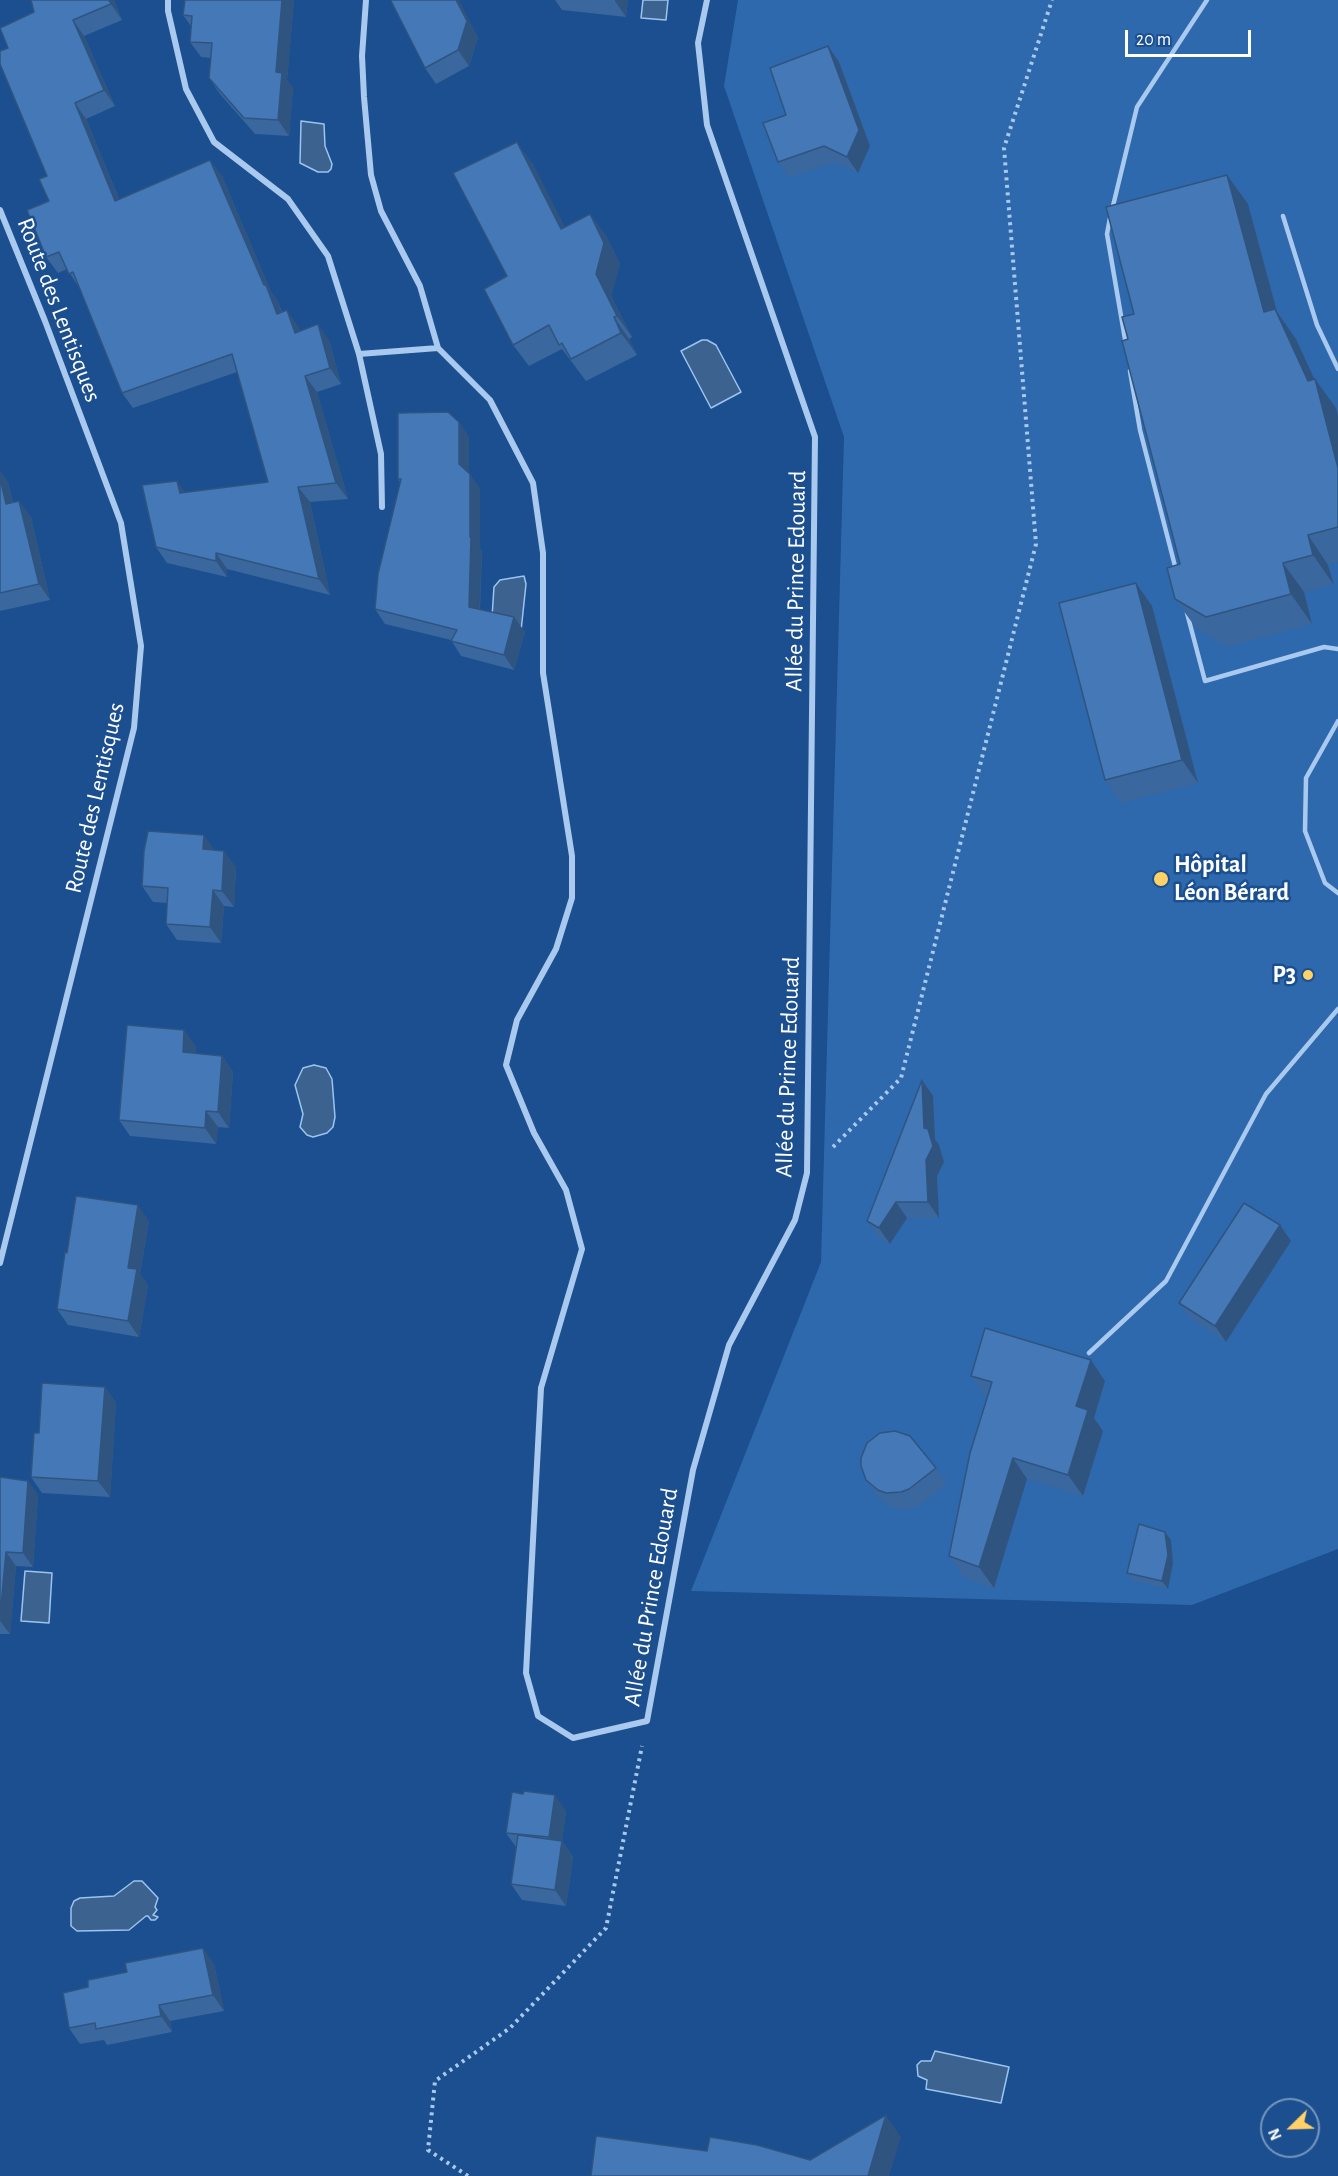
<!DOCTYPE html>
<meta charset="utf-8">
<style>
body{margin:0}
#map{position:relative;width:1338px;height:2176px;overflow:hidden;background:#1b4f8f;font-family:"Alegreya Sans",sans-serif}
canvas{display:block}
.north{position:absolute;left:1260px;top:2098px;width:60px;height:60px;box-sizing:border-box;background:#1b4f8f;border:2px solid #7695bc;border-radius:50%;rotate:247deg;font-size:16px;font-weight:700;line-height:24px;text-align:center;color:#fff}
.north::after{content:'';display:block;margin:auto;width:21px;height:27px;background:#ffd166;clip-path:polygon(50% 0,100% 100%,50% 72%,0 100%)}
.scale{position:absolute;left:1125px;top:30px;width:126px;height:27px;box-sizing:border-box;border:3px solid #fff;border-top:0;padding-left:8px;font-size:18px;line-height:21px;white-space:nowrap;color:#fff;-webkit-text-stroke:4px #1b4f8f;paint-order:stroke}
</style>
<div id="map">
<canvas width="1338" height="2176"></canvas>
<div class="north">N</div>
<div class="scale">20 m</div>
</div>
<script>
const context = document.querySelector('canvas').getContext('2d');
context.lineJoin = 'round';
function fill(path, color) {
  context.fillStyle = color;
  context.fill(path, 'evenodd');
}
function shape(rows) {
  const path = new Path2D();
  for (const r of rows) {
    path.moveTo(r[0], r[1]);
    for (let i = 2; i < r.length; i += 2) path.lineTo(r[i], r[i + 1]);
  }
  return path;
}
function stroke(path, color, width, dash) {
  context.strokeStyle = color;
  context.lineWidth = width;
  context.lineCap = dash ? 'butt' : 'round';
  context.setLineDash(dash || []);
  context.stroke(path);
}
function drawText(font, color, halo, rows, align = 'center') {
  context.font = font + ' "Alegreya Sans",sans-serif';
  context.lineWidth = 5;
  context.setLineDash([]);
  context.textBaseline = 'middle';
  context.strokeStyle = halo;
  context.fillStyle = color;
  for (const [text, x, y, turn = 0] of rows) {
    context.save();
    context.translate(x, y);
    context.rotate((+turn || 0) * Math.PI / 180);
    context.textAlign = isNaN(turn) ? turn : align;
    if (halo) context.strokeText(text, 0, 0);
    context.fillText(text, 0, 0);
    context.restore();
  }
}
fill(shape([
 [738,0,1338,0,1338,1549,1192,1605,691,1591,821,1262,844,437,724,86]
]), '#2e69ad');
const water = shape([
 [643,0,668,0,666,20,641,18,643,0],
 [301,121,324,124,325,146,332,164,331,169,328,172,318,172,300,163,301,121],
 [702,340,707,340,716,345,741,392,711,408,681,351,702,340],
 [524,576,526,584,521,631,492,617,494,587,500,580,524,576],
 [314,1065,326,1068,332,1079,335,1117,333,1127,327,1133,313,1137,307,1135,300,1127,303,1114,295,1085,303,1068,314,1065],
 [25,1571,52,1573,49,1623,21,1621,25,1571],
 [134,1881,142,1881,158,1898,155,1907,157,1910,153,1915,158,1917,155,1920,151,1920,148,1916,146,1916,129,1930,77,1931,71,1926,71,1908,74,1901,80,1898,114,1896,134,1881],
 [935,2051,1009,2067,1001,2103,926,2089,927,2080,918,2076,917,2065,921,2061,931,2061,935,2051]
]);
fill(water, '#3c6290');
stroke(water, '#9cc4f0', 1.5);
stroke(shape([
 [833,1147,901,1078,1036,544,1004,148,1052,0],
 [468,2176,428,2150,435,2081,510,2028,606,1928,642,1746]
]), '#a9c9ee', 4, [3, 4.5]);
stroke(shape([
 [1112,210,1137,107,1207,0],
 [1283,216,1317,325,1338,369],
 [1110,218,1107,234,1126,345],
 [1130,371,1140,430,1176,570],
 [1187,613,1205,681,1324,647,1338,649],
 [1338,721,1306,778,1305,831,1325,883,1338,893],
 [1089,1353,1166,1281,1266,1094,1338,1009]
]), '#a9c9ee', 4.5);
stroke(shape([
 [168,0,168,11,186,89,214,142,288,199,328,256,359,354,381,454,382,507],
 [366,0,362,56,364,97,371,175,381,211,420,286,438,348,490,400,533,483,543,553,543,673,572,856,572,898,556,949,517,1020,506,1065,534,1133,566,1190,582,1249,541,1388,526,1673,538,1716,573,1738,647,1721,693,1470,729,1345,795,1220,807,1173,815,437,707,125,698,43,707,0],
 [0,210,45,321,121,523,141,646,134,728,0,1263],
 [359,354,438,348]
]), '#a9c9ee', 6);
fill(shape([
 [31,0,114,0,122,20,84,36,115,106,86,119,119,199,222,176,271,292,277,300,282,312,298,326,300,331,329,340,341,384,317,392,348,499,310,502,330,595,227,569,227,577,167,563,156,547,185,492,268,482,237,372,133,408,122,393,80,289,67,269,58,273,46,257,49,201,47,176,8,48,34,12],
 [185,0,294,0,287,80,293,88,289,136,255,134,220,94,209,78,211,58,201,57,190,42,191,26,183,15],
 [555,0,628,0,626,17,562,10],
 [478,37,469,66,436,84,425,68],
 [839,62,870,146,858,173,835,162,789,178,778,162,786,115],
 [532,163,565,228,590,214,606,236,620,264,611,296,632,337,629,339,637,355,586,381,562,349,529,366,513,345,507,276],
 [1248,204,1277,311,1296,339,1314,379,1315,379,1336,408,1338,416,1338,562,1328,565,1334,585,1304,592,1312,624,1227,647,1196,628,1175,599,1180,564,1128,339,1134,314],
 [469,437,469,473,480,489,480,549,482,551,480,609,525,632,514,670,461,656,451,640,385,624,375,609,400,482,398,479],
 [0,471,8,483,13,503,31,517,50,600,0,611],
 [1136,583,1152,606,1198,783,1121,803,1105,780],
 [214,850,236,867,234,907,224,906,221,943,177,940,166,924,167,903,153,902,142,886],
 [196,1046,195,1054,222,1056,233,1072,229,1128,218,1127,216,1144,130,1136,119,1120],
 [922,1080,933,1096,935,1139,939,1145,944,1162,937,1176,939,1218,907,1218,890,1244,878,1237,867,1221],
 [149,1221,140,1274,148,1285,139,1337,68,1325,57,1309,67,1253],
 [1291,1241,1226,1342,1191,1319,1179,1303],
 [971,1376,1105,1381,1094,1418,1103,1431,1083,1496,1027,1479,994,1588,964,1578,949,1556,987,1397,986,1397],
 [105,1387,116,1403,110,1497,42,1493,31,1477,39,1433],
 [936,1468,947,1484,920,1505,912,1508,897,1509,889,1506,877,1496,866,1480],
 [0,1477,38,1495,33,1567,16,1566,10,1634,0,1634],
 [1165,1532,1171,1540,1173,1563,1168,1589,1133,1581,1127,1573],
 [566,1811,562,1841,573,1857,566,1906,522,1900,511,1884,516,1847,506,1833],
 [214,1964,224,2011,170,2021,172,2032,107,2045,104,2040,80,2044,69,2028]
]), '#3a679d');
fill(shape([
 [109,0,114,0,122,20,111,4],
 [282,0,294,0,287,80,293,88,289,136,278,120,276,72],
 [456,0,459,0,478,37,469,66,458,50],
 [615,0,628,0,626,17,615,1],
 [73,20,84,36,115,106,104,90],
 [828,46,839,62,870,146,858,173,847,157],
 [75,103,86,119,126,217,115,201],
 [517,142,532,163,577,251,561,229],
 [210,160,222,176,271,292,277,300,288,330,277,314],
 [1227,175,1248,204,1277,312,1296,339,1317,385,1315,379,1336,408,1338,416,1338,468,1308,381,1264,312],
 [590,214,606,236,620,264,611,296,632,337,617,316,596,274],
 [287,310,298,326,306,349,295,333],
 [614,317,629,339,637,355,621,333],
 [318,324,329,340,341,384,330,368],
 [305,376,317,392,348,499,336,483],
 [459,422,469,437,469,478,459,464],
 [0,471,8,483,17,520,6,504,0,478],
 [470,474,480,489,480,549,482,551,479,622,469,607],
 [177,481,188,496,180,493],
 [298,487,310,502,330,595,319,579],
 [19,501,31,517,50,600,39,584],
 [1308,535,1328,565,1334,585,1313,555],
 [216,553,227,569,227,577,216,561],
 [1283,563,1304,592,1312,624,1291,594],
 [1136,583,1152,606,1198,783,1182,760],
 [514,617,525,632,514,670,504,655],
 [204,835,215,851,203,849],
 [224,851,236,867,234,907,222,891],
 [213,890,224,906,221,943,210,927],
 [184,1030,196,1046,194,1068,183,1052],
 [222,1056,233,1072,229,1128,218,1112],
 [922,1080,933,1096,935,1139,939,1145,944,1162,937,1176,939,1218,928,1202],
 [206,1111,218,1127,216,1144,205,1128],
 [896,1202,907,1218,890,1244,879,1228],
 [138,1205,149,1221,140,1274,148,1285,139,1337,128,1321,128,1268],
 [1280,1225,1291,1241,1226,1342,1215,1326],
 [1091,1360,1105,1381,1094,1418,1103,1431,1083,1496,1068,1475,1076,1406],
 [105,1387,116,1403,110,1497,98,1481],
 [1013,1458,1027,1479,994,1588,979,1567],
 [28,1481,38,1495,33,1567,23,1553],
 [1165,1532,1171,1540,1173,1563,1168,1589,1162,1581],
 [6,1552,16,1566,10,1634,0,1621],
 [555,1795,566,1811,562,1841,573,1857,566,1906,555,1890,560,1853,549,1837],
 [203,1948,214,1964,224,2011,213,1995],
 [159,2005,170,2021,172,2032,161,2016],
 [886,2115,901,2137,889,2176,868,2176]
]), '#305480');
const building = shape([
 [31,0,109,0,111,4,73,20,104,90,75,103,115,201,210,160,264,285,266,285,277,314,287,310,295,333,318,324,330,368,305,376,336,483,298,487,319,579,216,553,216,561,156,547,142,485,177,481,180,493,268,482,232,354,122,393,73,272,69,274,59,252,46,257,27,210,49,201,39,179,47,176,0,64,0,51,8,48,0,28,34,12,31,0],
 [185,0,282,0,276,72,282,73,278,120,244,118,209,78,212,43,190,42,192,16,183,15,185,0],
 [392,0,456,0,467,21,458,50,425,68,391,1,392,0],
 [828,46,859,130,847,157,824,146,778,162,763,123,786,115,770,68,828,46],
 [517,142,561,229,590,214,604,243,596,274,617,316,614,317,621,333,571,359,562,343,559,345,549,325,513,345,484,289,507,276,453,173,517,142],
 [1227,175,1264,312,1275,309,1308,381,1315,379,1338,468,1338,527,1308,535,1313,555,1283,563,1291,594,1206,617,1175,599,1167,568,1180,564,1122,341,1128,339,1122,317,1134,314,1106,207,1227,175],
 [448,412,459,422,459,464,470,474,470,537,471,537,469,607,514,617,504,655,451,641,457,630,375,609,378,574,401,479,398,479,398,413,448,412],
 [0,478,6,504,19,501,39,584,0,593,0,478],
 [1136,583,1182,760,1105,780,1059,603,1136,583],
 [148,831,204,835,203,849,224,851,222,891,213,890,210,927,166,924,168,888,142,886,144,851,148,831],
 [127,1025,184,1030,183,1052,222,1056,218,1112,206,1111,205,1128,119,1120,127,1025],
 [922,1080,924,1128,928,1129,933,1146,926,1160,928,1202,896,1202,879,1228,867,1221,922,1080],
 [76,1196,138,1205,128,1268,137,1269,128,1321,57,1309,65,1252,67,1253,76,1196],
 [1244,1203,1280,1225,1215,1326,1179,1303,1244,1203],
 [985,1328,1091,1360,1076,1406,1088,1410,1068,1475,1013,1458,979,1567,949,1556,970,1453,992,1382,971,1376,985,1328],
 [42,1383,105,1387,98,1481,31,1477,34,1433,39,1433,42,1383],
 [895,1431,910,1436,936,1468,909,1489,901,1492,886,1493,878,1490,866,1480,861,1466,861,1458,867,1443,880,1433,895,1431],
 [0,1477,28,1481,23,1553,6,1552,0,1617,0,1477],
 [1139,1524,1165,1532,1168,1555,1162,1581,1127,1573,1139,1524],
 [524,1791,555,1795,549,1837,506,1833,512,1792,523,1794,524,1791],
 [518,1835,562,1841,555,1890,511,1884,518,1835],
 [203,1948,213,1995,159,2005,161,2016,96,2029,95,2023,69,2028,63,1993,88,1987,88,1980,127,1972,125,1963,203,1948],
 [886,2115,868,2176,591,2176,596,2136,707,2151,710,2137,757,2145,810,2160,886,2115]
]);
fill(building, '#4478b7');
stroke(building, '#305480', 1.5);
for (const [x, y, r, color] of [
 [1161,879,8,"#ffd166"],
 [1308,975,6,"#ffd166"]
]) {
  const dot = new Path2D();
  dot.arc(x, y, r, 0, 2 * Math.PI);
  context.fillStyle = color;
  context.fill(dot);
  stroke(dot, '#1b4f8f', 2);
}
drawText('24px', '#fff', '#1b4f8f', [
 ["Route des Lentisques",59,310,69],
 ["Allée du Prince Edouard",796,581,-89],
 ["Route des Lentisques",95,798,-77],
 ["Allée du Prince Edouard",788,1067,-88],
 ["Allée du Prince Edouard",651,1597,-80]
]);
drawText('bold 24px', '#fff', '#1b4f8f', [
 ["Hôpital",1174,865],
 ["Léon Bérard",1174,893],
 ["P3",1296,975,"right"]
], 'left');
</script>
